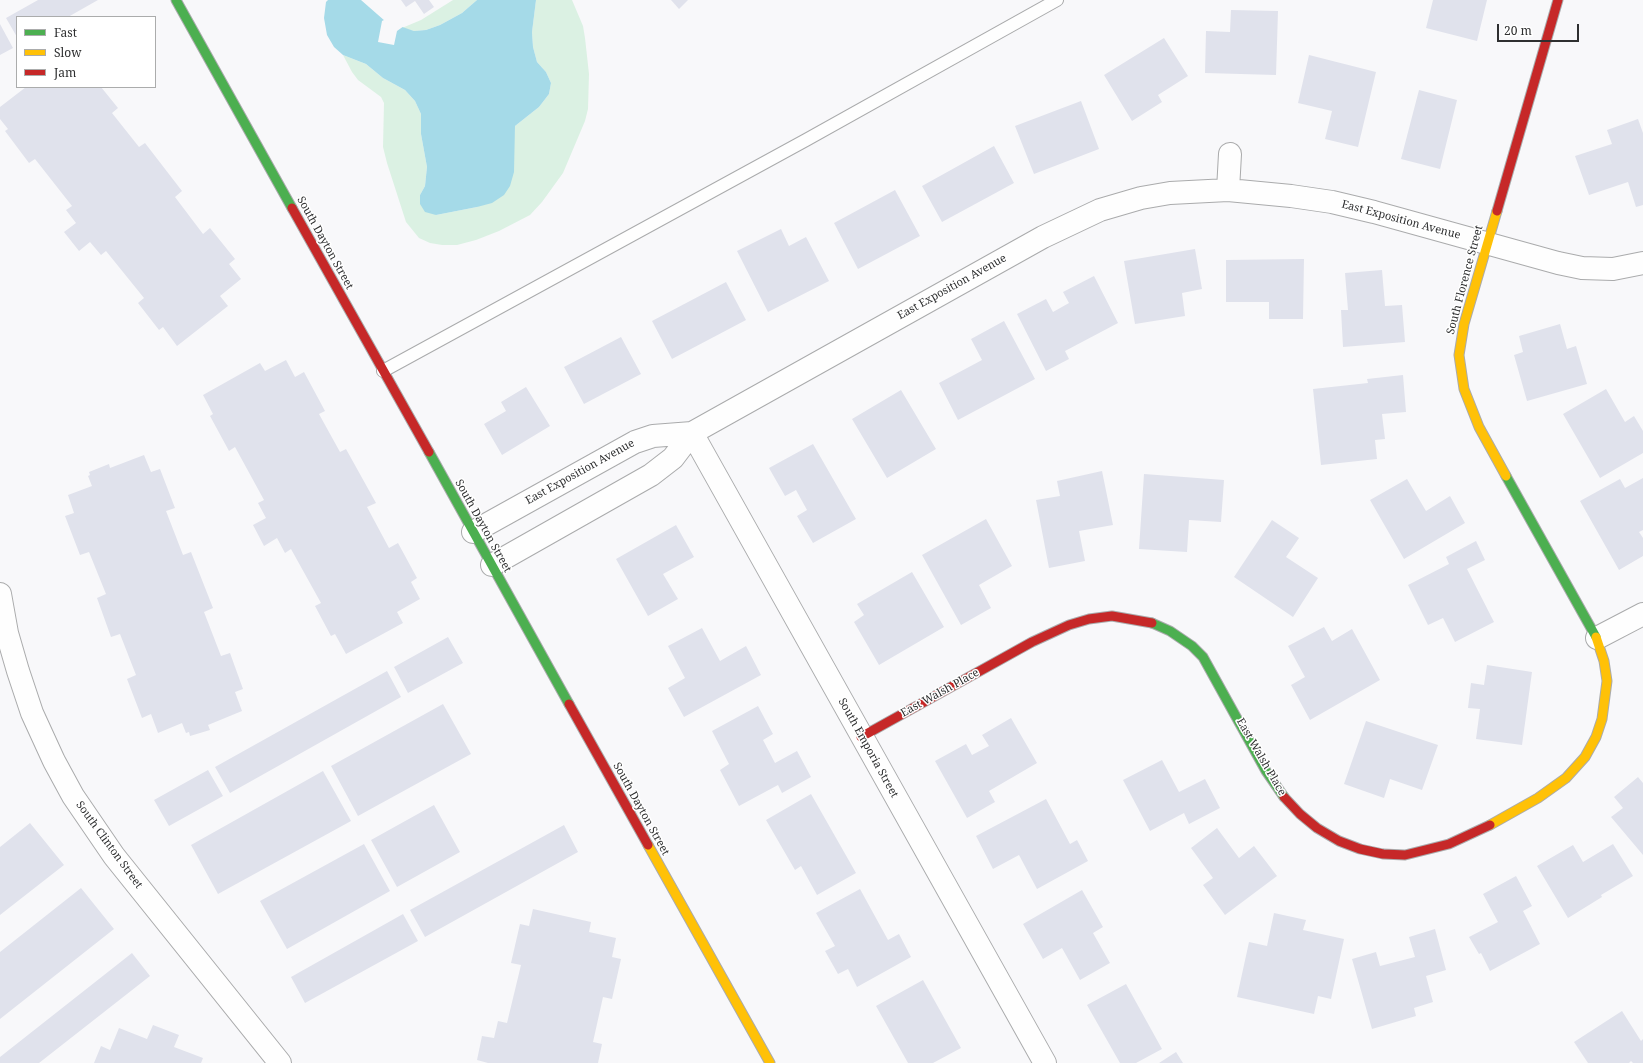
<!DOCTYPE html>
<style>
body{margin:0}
#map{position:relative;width:1643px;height:1063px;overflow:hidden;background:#f8f8fa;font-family:"Noto Serif",serif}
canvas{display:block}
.legend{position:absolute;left:16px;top:16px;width:140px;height:72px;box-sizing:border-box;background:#fff;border:1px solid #abacac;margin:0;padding:5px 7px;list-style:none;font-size:12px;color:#2e2f30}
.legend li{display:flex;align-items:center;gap:8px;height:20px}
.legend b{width:20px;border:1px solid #abacac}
.scale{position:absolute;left:1497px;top:24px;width:82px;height:18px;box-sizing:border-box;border:2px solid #2e2f30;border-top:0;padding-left:5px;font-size:12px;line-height:14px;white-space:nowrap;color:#2e2f30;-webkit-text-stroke:3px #fff;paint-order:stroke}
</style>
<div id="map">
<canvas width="1643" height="1063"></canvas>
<ul class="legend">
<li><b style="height:5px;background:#4caf50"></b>Fast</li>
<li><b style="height:5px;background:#ffc107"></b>Slow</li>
<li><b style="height:5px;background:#c62828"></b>Jam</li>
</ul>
<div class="scale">20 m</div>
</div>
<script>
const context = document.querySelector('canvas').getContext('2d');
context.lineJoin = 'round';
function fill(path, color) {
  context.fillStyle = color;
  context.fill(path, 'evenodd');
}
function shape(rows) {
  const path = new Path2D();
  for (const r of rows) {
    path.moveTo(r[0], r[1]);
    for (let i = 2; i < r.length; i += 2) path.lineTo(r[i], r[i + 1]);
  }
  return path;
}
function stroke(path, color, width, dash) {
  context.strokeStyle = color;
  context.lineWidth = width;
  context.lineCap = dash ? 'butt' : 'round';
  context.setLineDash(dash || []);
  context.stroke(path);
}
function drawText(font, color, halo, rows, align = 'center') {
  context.font = font + ' "Noto Serif",serif';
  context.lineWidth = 3;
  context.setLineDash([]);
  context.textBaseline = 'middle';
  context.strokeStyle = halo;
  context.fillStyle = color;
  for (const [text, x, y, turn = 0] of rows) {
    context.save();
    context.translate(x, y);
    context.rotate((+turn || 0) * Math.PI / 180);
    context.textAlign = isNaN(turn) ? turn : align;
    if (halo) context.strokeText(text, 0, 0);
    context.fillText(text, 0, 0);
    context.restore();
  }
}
fill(shape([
 [453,0,477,0,462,13,440,25,426,30,414,31,402,28,421,20],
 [536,0,572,0,583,26,585,38,589,74,588,109,585,121,563,173,542,202,530,215,499,231,476,240,457,245,442,245,430,243,419,238,406,222,387,163,383,147,384,103,381,97,358,80,352,72,343,55,366,64,383,78,405,90,415,101,421,114,421,134,427,167,425,186,420,195,436,215,477,207,514,137,515,126,539,107,549,94,551,83,546,72,537,62,533,47,532,32]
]), '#dbf1e3');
fill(shape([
 [328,0,361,0,385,21,414,31,426,30,440,25,462,13,477,0,536,0,532,32,533,47,537,62,546,72,551,83,549,94,539,107,515,126,514,172,510,186,504,195,492,203,477,207,436,215,425,212,420,204,420,195,425,186,427,167,421,134,421,114,415,101,405,90,383,78,366,64,343,55,334,47,327,35,324,18,326,2]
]), '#a5dae8');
fill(shape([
 [386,19,404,26,397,31,394,45,378,42,382,21]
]), '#f8f8fa');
fill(shape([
 [38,0,98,0,68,17,17,17,17,37,6,18],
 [401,0,429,0,434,7,424,14,415,1,406,7],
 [671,0,688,0,679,9],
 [1433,0,1487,0,1477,41,1426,28],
 [1231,10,1278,11,1276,75,1205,73,1206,31,1230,32],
 [0,24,13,48,0,55],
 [1164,38,1188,76,1158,95,1162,102,1132,121,1104,75],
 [1309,55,1376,72,1358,147,1325,139,1332,111,1298,103],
 [26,87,101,87,118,108,112,113,139,147,145,143,182,191,175,197,203,234,210,228,235,259,229,264,241,279,220,296,228,306,177,346,163,327,159,330,138,303,144,298,106,251,101,255,90,242,79,251,64,232,76,223,66,210,72,206,35,159,29,163,5,131,8,129,0,119,0,107],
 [1419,90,1457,100,1440,169,1401,159],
 [1081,101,1099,149,1034,174,1015,126],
 [1638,119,1643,133,1643,205,1636,207,1628,182,1589,195,1575,156,1612,144,1607,130],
 [994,146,1014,183,942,222,922,186],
 [895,190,920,236,858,269,834,223],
 [781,229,789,246,806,237,829,281,768,312,737,251],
 [1195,249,1202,289,1182,293,1185,316,1135,324,1124,261],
 [1304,259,1303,319,1269,319,1269,302,1226,302,1226,260],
 [1382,270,1385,306,1402,305,1405,342,1343,347,1341,310,1348,310,1345,273],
 [1094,276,1118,323,1065,351,1069,359,1046,371,1017,314,1046,299,1053,312,1069,303,1063,292],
 [726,282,746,320,672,359,652,321],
 [1004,321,1035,379,958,420,939,383,982,360,971,339],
 [1560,324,1567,349,1576,346,1587,384,1527,401,1514,355,1523,352,1519,336],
 [621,337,641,374,584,404,564,367],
 [286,360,295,377,304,372,325,411,319,414,340,452,346,449,376,503,367,507,389,548,398,543,417,578,411,582,420,599,397,612,403,623,346,654,335,634,331,636,315,606,321,603,291,549,285,553,277,538,264,546,253,525,266,518,258,503,264,500,235,447,229,451,210,416,213,414,203,395,260,363,265,371],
 [1403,375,1406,412,1382,414,1385,439,1375,440,1377,459,1321,465,1313,389,1368,383,1367,379],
 [526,387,550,426,502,455,484,424,506,411,501,402],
 [1606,389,1625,422,1634,416,1643,431,1643,453,1600,478,1563,414],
 [901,390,936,449,887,478,852,419],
 [813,444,856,519,813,543,797,516,807,510,796,490,785,496,769,468],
 [144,455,151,472,160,469,175,508,166,511,183,555,191,552,213,608,204,612,221,656,230,653,243,689,235,692,242,711,208,725,210,730,190,736,189,732,186,733,182,723,158,733,151,714,142,718,127,679,136,675,120,634,111,637,97,598,106,594,89,552,80,555,65,516,74,513,68,495,92,486,88,476,90,475,89,472,109,464,110,468],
 [1102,471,1113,525,1079,531,1085,561,1049,568,1036,500,1060,496,1057,481],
 [1144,474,1224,480,1221,522,1189,520,1187,552,1139,549],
 [1643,478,1643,530,1639,532,1643,538,1643,556,1619,570,1580,501,1620,479,1625,488],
 [1407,479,1426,511,1450,496,1465,523,1404,559,1370,500],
 [986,519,1012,566,979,585,991,608,961,625,922,555],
 [1272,520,1299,538,1286,557,1318,578,1293,617,1234,577],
 [676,525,694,557,663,574,678,599,648,616,616,559],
 [1476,541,1485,560,1467,569,1494,622,1455,642,1443,618,1428,625,1408,585,1449,564,1446,557],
 [912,572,944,627,879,665,854,622,864,615,857,604],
 [1324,627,1332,641,1352,629,1380,680,1310,720,1291,685,1305,677,1288,646],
 [702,628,720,661,746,646,761,675,684,717,668,688,685,678,668,646],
 [448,637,463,663,408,693,394,667],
 [1487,665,1532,672,1522,745,1476,739,1480,709,1468,708,1471,683,1484,685],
 [387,671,401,697,230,793,215,767],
 [443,704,471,754,358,816,331,766],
 [758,706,773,734,763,740,775,763,797,751,811,777,782,793,778,785,739,806,720,770,729,764,712,731],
 [1011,718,1037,763,989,791,995,802,967,818,935,761,966,744,972,755,989,746,982,735],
 [1366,721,1438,745,1422,790,1390,779,1384,798,1344,784],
 [1162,760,1179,792,1205,779,1220,808,1189,824,1184,813,1150,831,1123,780],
 [208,770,223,796,169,826,154,800],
 [323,771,351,821,218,894,191,845],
 [1638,777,1643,783,1643,855,1611,817,1623,808,1614,797],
 [811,794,856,873,817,895,801,866,795,870,766,820],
 [1046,799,1070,844,1077,840,1088,861,1037,889,1019,855,993,869,976,836],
 [434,805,460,852,397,887,371,840],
 [30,823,64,865,0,915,0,847],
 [564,825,578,852,425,937,410,910],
 [1217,828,1239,858,1254,846,1277,876,1225,915,1203,885,1213,878,1191,848],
 [364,844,390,891,287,949,260,901],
 [1613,844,1633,876,1601,895,1602,897,1568,918,1537,866,1573,845,1583,862],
 [1516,876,1532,906,1523,911,1540,944,1490,971,1481,953,1479,954,1469,937,1498,922,1483,894],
 [81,888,114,929,0,1019,0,952],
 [860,889,888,940,899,934,911,957,857,987,848,969,838,974,825,951,835,946,816,913],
 [1082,890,1103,927,1093,933,1110,963,1080,980,1062,948,1043,959,1023,924],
 [533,909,591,922,589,932,616,938,612,957,621,959,612,999,603,997,593,1042,602,1044,598,1063,488,1063,477,1060,482,1036,494,1038,498,1021,507,1023,521,965,511,963,520,924,529,926],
 [1274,913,1306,920,1303,930,1344,939,1331,999,1318,996,1314,1014,1237,997,1249,942,1267,946],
 [403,914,418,941,305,1003,291,977],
 [1435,929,1446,970,1426,976,1433,1002,1414,1008,1416,1016,1372,1029,1352,959,1376,952,1380,966,1415,957,1409,937],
 [132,953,150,976,39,1063,0,1063,0,1057],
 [923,980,961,1048,933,1063,908,1063,876,1006],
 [1126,984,1162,1049,1136,1063,1120,1063,1087,1005],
 [1622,1011,1641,1041,1643,1039,1643,1063,1633,1063,1631,1061,1629,1063,1588,1063,1574,1042],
 [153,1025,179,1035,174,1047,203,1058,201,1063,94,1063,101,1046,110,1050,119,1028,147,1039],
 [1176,1052,1183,1063,1159,1063]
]), '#e0e2ec');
const lane = shape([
 [383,371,806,140,1057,0]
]);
const street = shape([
 [1228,190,1230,154],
 [692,433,1045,1063],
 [473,532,635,442,653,436,692,433],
 [492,565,651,475,673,458,692,433,1043,237,1100,210,1141,198,1170,193,1228,190,1291,196,1332,202,1374,212,1558,263,1582,268,1613,269,1643,263],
 [0,594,7,633,18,671,32,713,54,761,73,796,114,856,280,1063],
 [1597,638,1643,614]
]);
const fast = shape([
 [176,0,292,208],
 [429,452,569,704],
 [1506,476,1596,637],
 [1152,623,1170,631,1192,646,1203,657,1266,771,1284,797]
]);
const slow = shape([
 [1497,211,1464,324,1459,355,1464,389,1479,427,1506,476],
 [1490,825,1538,798,1566,778,1585,757,1596,737,1602,719,1607,681,1604,661,1596,637],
 [648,845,770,1063]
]);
const jam = shape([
 [292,208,429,452],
 [1497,211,1558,0],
 [569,704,648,845],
 [861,737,1032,642,1069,625,1089,619,1112,616,1152,623],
 [1284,797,1300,814,1317,828,1339,841,1360,849,1383,854,1405,855,1449,844,1490,825]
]);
stroke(lane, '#aaabac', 14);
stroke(street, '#aaabac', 24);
stroke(fast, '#aaabac', 11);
stroke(slow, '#aaabac', 11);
stroke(jam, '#aaabac', 11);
stroke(lane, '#fefefe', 12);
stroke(street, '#fefefe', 22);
stroke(fast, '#4caf50', 9);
stroke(slow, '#ffc107', 9);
stroke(jam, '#c62828', 9);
drawText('11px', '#2e2f30', '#fff', [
 ["East Exposition Avenue",1401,220,15],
 ["South Dayton Street",325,243,61],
 ["South Florence Street",1465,280,-75],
 ["East Exposition Avenue",952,287,-29],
 ["East Exposition Avenue",580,472,-29],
 ["South Dayton Street",483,526,61],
 ["East Walsh Place",940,693,-29],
 ["South Emporia Street",868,748,61],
 ["East Walsh Place",1261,757,60],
 ["South Dayton Street",641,809,61],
 ["South Clinton Street",109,845,54]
]);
</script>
